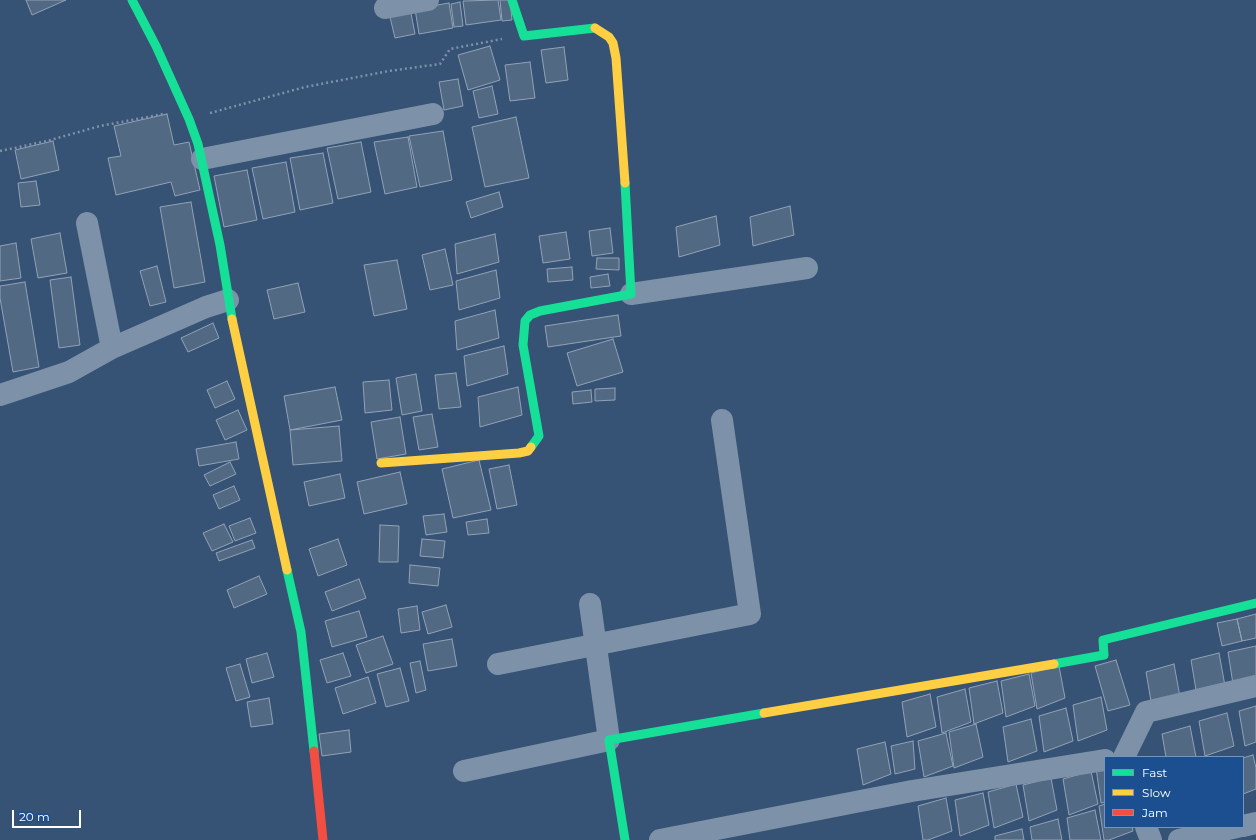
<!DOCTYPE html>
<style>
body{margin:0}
#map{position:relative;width:1256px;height:840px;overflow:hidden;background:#365274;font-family:Montserrat,sans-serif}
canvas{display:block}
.legend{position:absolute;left:1104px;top:756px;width:140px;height:72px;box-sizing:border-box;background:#1b4f8f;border:1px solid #7695bc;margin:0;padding:5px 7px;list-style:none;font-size:12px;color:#fff}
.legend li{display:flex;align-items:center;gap:8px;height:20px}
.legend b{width:20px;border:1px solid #7695bc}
.scale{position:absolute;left:12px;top:810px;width:69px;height:18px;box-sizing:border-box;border:2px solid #fff;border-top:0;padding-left:5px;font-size:12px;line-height:14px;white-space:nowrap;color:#fff;-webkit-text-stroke:3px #1b4f8f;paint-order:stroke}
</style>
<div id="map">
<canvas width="1256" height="840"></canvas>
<ul class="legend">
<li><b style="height:5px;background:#16e098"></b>Fast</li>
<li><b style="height:5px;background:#ffcf43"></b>Slow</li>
<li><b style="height:5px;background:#f24e42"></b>Jam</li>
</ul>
<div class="scale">20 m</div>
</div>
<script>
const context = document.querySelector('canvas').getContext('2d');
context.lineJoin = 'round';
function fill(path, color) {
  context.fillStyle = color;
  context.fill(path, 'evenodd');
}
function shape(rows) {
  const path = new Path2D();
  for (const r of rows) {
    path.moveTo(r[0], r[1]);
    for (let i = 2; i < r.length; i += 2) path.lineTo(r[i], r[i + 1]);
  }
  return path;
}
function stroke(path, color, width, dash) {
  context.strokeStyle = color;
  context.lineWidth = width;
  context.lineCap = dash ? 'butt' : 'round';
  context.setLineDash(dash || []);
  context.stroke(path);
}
const building = shape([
 [26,0,66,0,32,15,26,0],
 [498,0,501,20,466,25,463,1,498,0],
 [500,0,510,0,512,20,502,21,500,0],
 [460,2,463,26,454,27,451,4,460,2],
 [449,3,453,28,419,34,415,9,449,3],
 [410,8,415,34,395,38,389,13,410,8],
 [490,46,500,80,468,90,458,55,490,46],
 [564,47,568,80,546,83,541,50,564,47],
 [530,62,535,98,510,101,505,65,530,62],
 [458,79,463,106,444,110,439,82,458,79],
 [492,86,498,114,479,118,473,91,492,86],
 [167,114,174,145,189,142,200,190,175,196,171,182,116,195,108,158,121,156,114,126,167,114],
 [516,117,529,178,485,187,472,127,516,117],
 [443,131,452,180,420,187,409,136,443,131],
 [408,137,417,187,385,194,374,142,408,137],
 [53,141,59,170,21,179,15,150,53,141],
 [361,142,371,192,338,199,327,148,361,142],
 [323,153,333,203,300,210,290,158,323,153],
 [286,162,295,212,263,219,252,168,286,162],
 [247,170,257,220,224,227,214,176,247,170],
 [36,181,40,205,21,207,18,183,36,181],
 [499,192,503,207,471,218,466,202,499,192],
 [191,202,205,282,174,288,160,207,191,202],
 [790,206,794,235,753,246,750,217,790,206],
 [716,216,720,245,679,257,676,227,716,216],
 [610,228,613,253,592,256,589,231,610,228],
 [566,232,570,259,543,263,539,236,566,232],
 [60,233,67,273,38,278,31,239,60,233],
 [495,234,499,262,457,274,455,244,495,234],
 [16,243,21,278,0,281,0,246,16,243],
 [445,249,453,285,430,290,422,255,445,249],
 [597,258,619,258,619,270,596,269,597,258],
 [397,260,407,309,374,316,364,265,397,260],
 [157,266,166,302,150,306,140,271,157,266],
 [572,267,573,280,548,282,547,269,572,267],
 [496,270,500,298,459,310,456,281,496,270],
 [608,274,610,286,591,288,590,277,608,274],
 [71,277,80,345,59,348,50,280,71,277],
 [25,282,39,367,13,372,0,298,0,286,25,282],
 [298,283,305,312,274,319,267,290,298,283],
 [495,310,499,338,457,350,455,321,495,310],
 [618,315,621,336,548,347,545,326,618,315],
 [213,323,219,338,188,352,181,338,213,323],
 [613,339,623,372,577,386,567,353,613,339],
 [504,346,508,374,467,386,464,356,504,346],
 [456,373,461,407,439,409,435,375,456,373],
 [416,374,422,411,402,415,396,378,416,374],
 [389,380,392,410,365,413,363,382,389,380],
 [227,381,235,399,215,408,207,390,227,381],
 [335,387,342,420,290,430,284,396,335,387],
 [518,387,522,415,480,427,478,397,518,387],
 [615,388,615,400,595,401,595,389,615,388],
 [591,390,592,402,573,404,572,392,591,390],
 [238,410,247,430,225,440,216,420,238,410],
 [432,414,438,447,419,450,413,417,432,414],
 [400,417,406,454,377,459,371,422,400,417],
 [339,426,342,461,293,465,290,430,339,426],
 [236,442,239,459,199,466,196,449,236,442],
 [479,460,491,510,453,518,442,469,479,460],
 [230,462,236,474,210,486,204,475,230,462],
 [509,465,517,505,497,509,489,469,509,465],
 [400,472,407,504,364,514,357,482,400,472],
 [340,474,345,498,309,506,304,482,340,474],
 [234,486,240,500,219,509,213,495,234,486],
 [444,514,447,532,426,535,423,516,444,514],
 [250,518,256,533,235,541,229,526,250,518],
 [487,519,489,533,468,535,466,522,487,519],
 [224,524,233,542,212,551,203,533,224,524],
 [380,525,399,526,398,562,379,562,380,525],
 [338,539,347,565,318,576,309,549,338,539],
 [422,539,445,541,443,558,420,556,422,539],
 [252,540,255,548,219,561,216,553,252,540],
 [410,565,440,568,438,586,409,583,410,565],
 [259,576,267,594,234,608,227,590,259,576],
 [359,579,366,598,332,611,325,592,359,579],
 [446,605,452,627,428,634,422,612,446,605],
 [417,606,420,630,401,633,398,609,417,606],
 [359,611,367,637,332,647,325,621,359,611],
 [1256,614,1256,638,1242,641,1237,619,1256,614],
 [1237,619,1242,641,1222,646,1217,623,1237,619],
 [383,636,393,664,366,673,356,645,383,636],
 [452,639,457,666,428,671,423,644,452,639],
 [1256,646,1256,680,1233,684,1228,652,1256,646],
 [267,653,274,677,252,683,246,659,267,653],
 [343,653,351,676,327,683,320,660,343,653],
 [1219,653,1225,686,1197,696,1191,660,1219,653],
 [1116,660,1130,705,1108,711,1095,666,1116,660],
 [420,661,426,690,416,693,410,663,420,661],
 [240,664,250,697,236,701,226,668,240,664],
 [1174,664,1180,697,1152,707,1146,672,1174,664],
 [1059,666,1065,698,1037,709,1031,673,1059,666],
 [400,668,409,701,386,707,377,674,400,668],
 [1029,674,1035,706,1006,717,1001,681,1029,674],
 [368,677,376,703,343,714,335,688,368,677],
 [997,681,1003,713,974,724,969,688,997,681],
 [965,689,971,722,942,733,937,697,965,689],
 [930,694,936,727,907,737,902,702,930,694],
 [1101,697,1107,730,1078,741,1073,705,1101,697],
 [269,698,273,724,251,727,247,702,269,698],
 [1256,706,1256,742,1245,746,1239,711,1256,706],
 [1066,708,1073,741,1044,752,1039,716,1066,708],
 [1227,713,1234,746,1205,756,1199,721,1227,713],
 [1031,719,1037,751,1008,762,1003,727,1031,719],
 [976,724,983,757,954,768,949,732,976,724],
 [1190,726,1196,757,1166,757,1162,734,1190,726],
 [349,730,351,752,322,756,319,734,349,730],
 [946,733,953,766,924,777,918,741,946,733],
 [913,741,915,769,895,774,891,746,913,741],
 [885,742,891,774,863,785,857,749,885,742],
 [1253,755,1256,768,1256,789,1243,794,1243,758,1253,755],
 [1105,765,1105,802,1101,803,1096,768,1105,765],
 [1091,771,1098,804,1069,815,1063,779,1091,771],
 [1051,778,1057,810,1029,821,1023,785,1051,778],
 [1016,784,1023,817,994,828,988,792,1016,784],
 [983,793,989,825,960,836,955,800,983,793],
 [946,798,952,831,928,840,923,840,918,806,946,798],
 [1105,804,1105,827,1132,827,1133,831,1109,840,1104,840,1099,806,1105,804],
 [1095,810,1101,840,1070,840,1067,818,1095,810],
 [1058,819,1062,840,1032,840,1030,827,1058,819],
 [1022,829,1024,840,995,840,995,836,1022,829]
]);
fill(building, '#526984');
stroke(building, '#92a2b6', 1);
stroke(shape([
 [210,113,305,87,389,71,440,64,450,49,502,39],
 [0,151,47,141,100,126,163,114]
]), '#7d92a8', 2.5, [2, 3]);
stroke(shape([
 [385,8,428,0],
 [202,159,433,114],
 [87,223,112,348],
 [631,294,807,268],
 [0,395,69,372,112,348,206,307,228,300],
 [498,664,750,614,722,420],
 [1124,757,1146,712,1256,686],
 [464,771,609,740,590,604],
 [1243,826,1256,823],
 [1146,827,1151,840],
 [660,840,912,791,1105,760],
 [1179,840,1237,827]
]), '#7d92a8', 22);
stroke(shape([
 [132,0,156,46,189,119,198,144,220,245,232,319],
 [512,0,524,36,595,28],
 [531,447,539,436,523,345,525,321,530,315,540,311,631,294,625,183],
 [287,570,301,632,314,751],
 [1054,664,1104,655,1103,640,1256,603],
 [625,840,609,740,764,713]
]), '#16e098', 9);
stroke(shape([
 [595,28,609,37,613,43,616,58,625,183],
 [232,319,287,570],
 [381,463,519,453,528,451,531,447],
 [764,713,1054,664]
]), '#ffcf43', 9);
stroke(shape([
 [314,751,323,840]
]), '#f24e42', 9);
</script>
